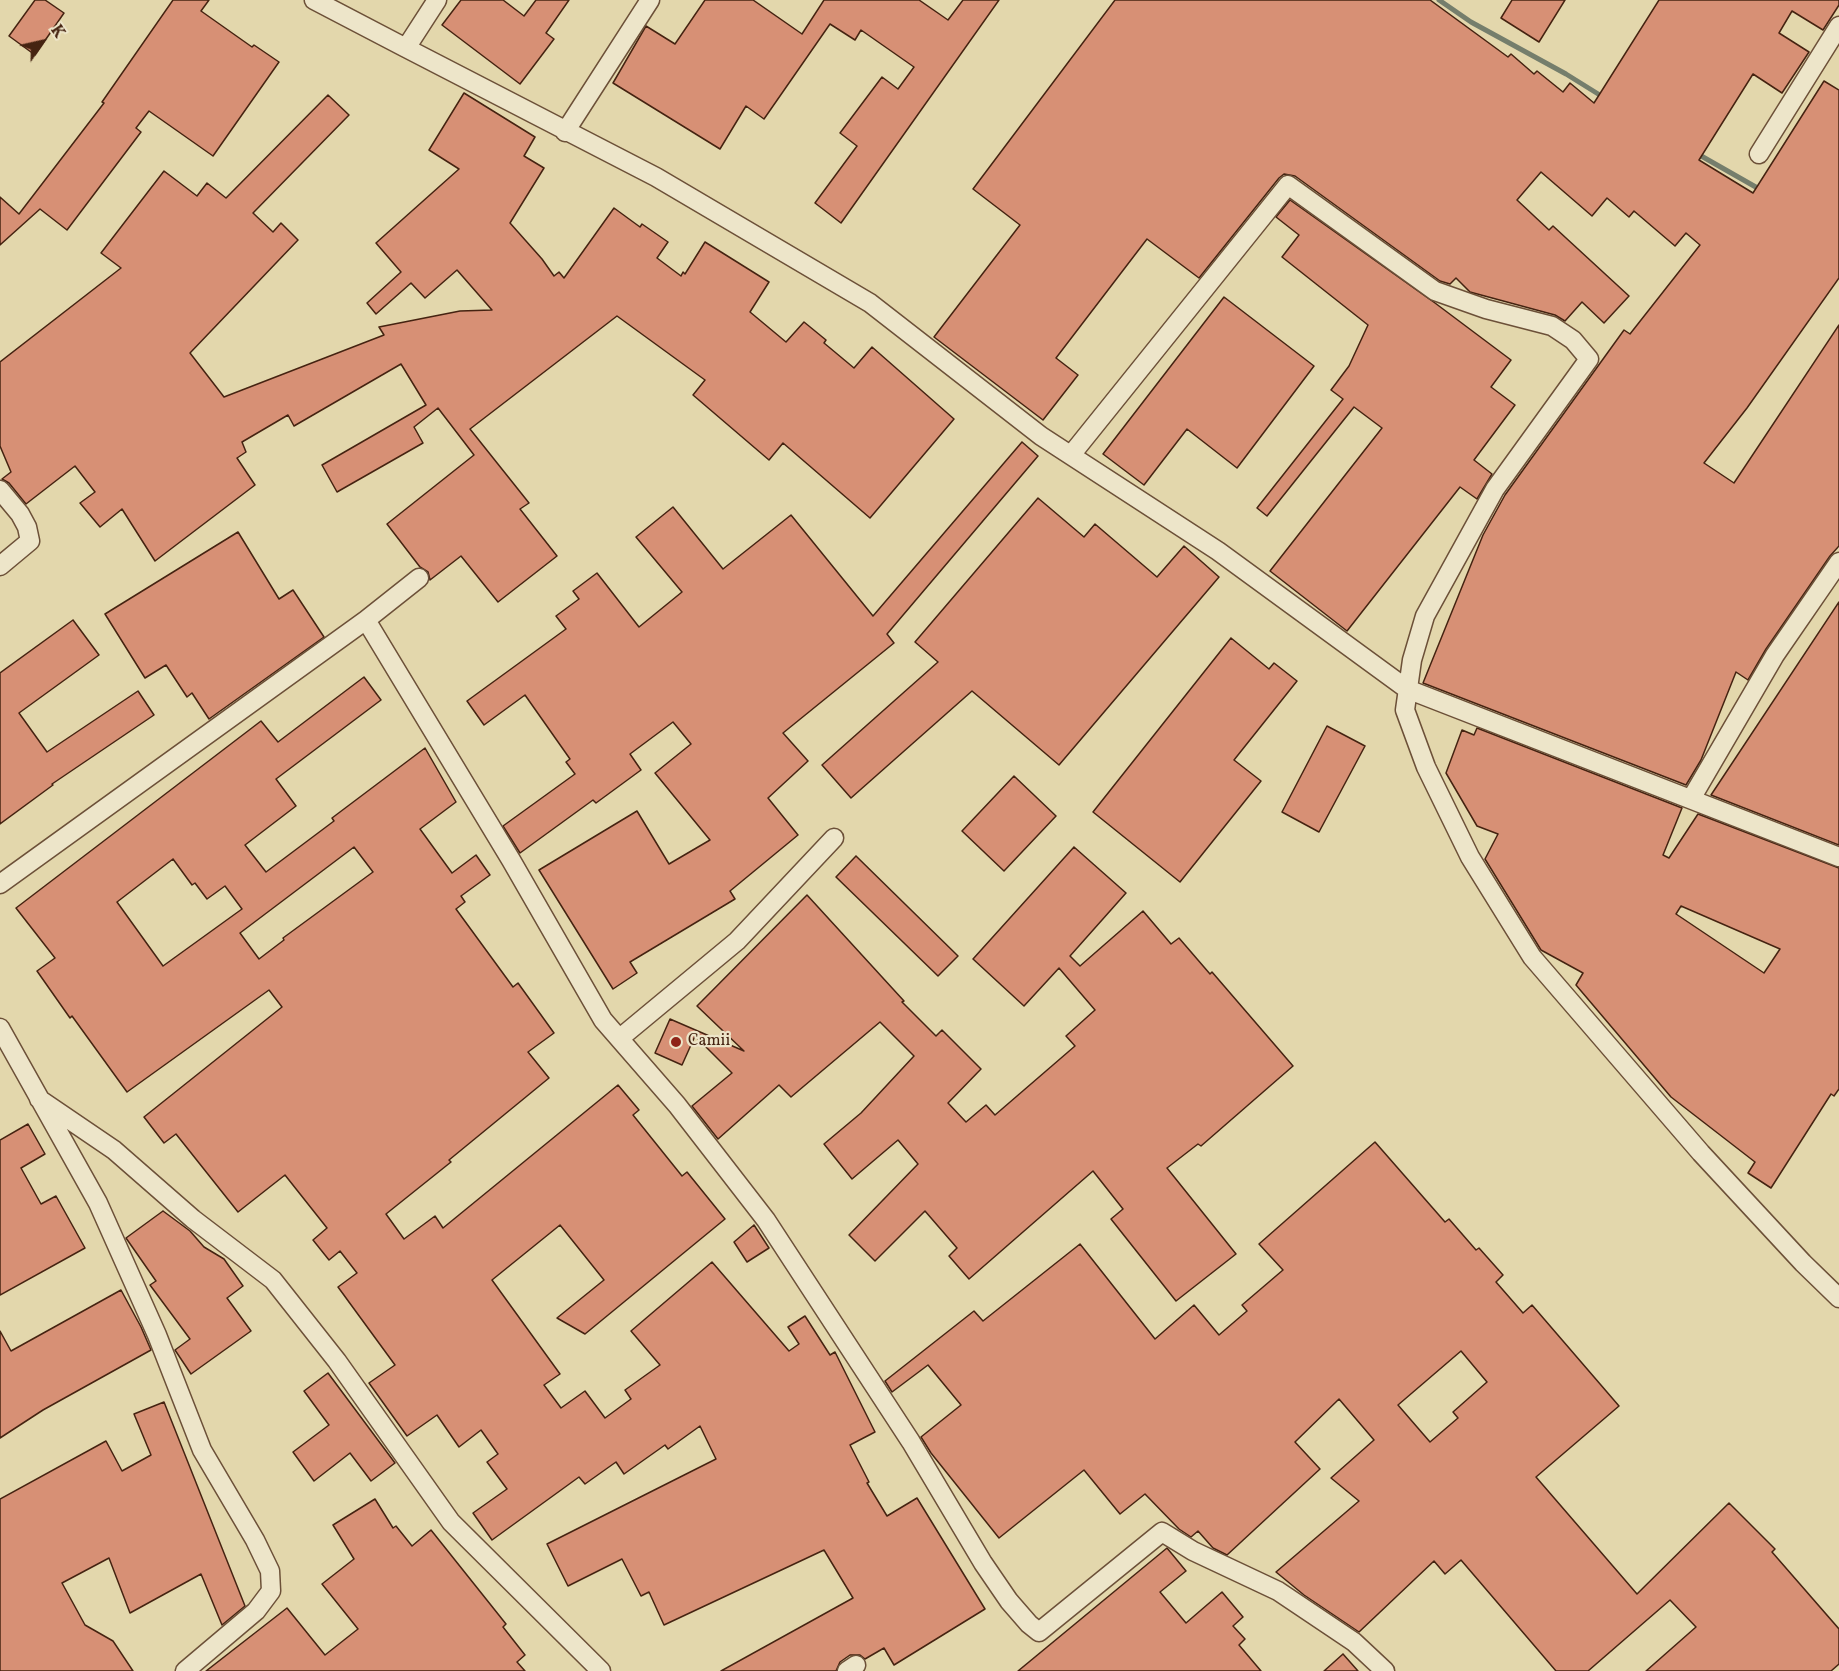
<!DOCTYPE html>
<style>
body{margin:0}
#map{position:relative;width:1839px;height:1671px;overflow:hidden;background:#e3d7ac;font-family:Vollkorn,serif}
canvas{display:block}
.north{position:absolute;left:12px;top:12px;width:60px;height:60px;-webkit-text-stroke:4px #ede5c9;paint-order:stroke;rotate:56deg;font-size:16px;font-weight:700;line-height:24px;text-align:center;color:#452311}
.north::after{content:'';display:block;margin:auto;width:21px;height:27px;background:#452311;clip-path:polygon(50% 0,100% 100%,50% 72%,0 100%)}
</style>
<div id="map">
<canvas width="1839" height="1671"></canvas>
<div class="north">K</div>
</div>
<script>
const context = document.querySelector('canvas').getContext('2d');
context.lineJoin = 'round';
function shape(rows) {
  const path = new Path2D();
  for (const r of rows) {
    path.moveTo(r[0], r[1]);
    for (let i = 2; i < r.length; i += 2) path.lineTo(r[i], r[i + 1]);
  }
  return path;
}
function stroke(path, color, width, dash) {
  context.strokeStyle = color;
  context.lineWidth = width;
  context.lineCap = dash ? 'butt' : 'round';
  context.setLineDash(dash || []);
  context.stroke(path);
}
function fill(path, color) {
  context.fillStyle = color;
  context.fill(path, 'evenodd');
}
function drawText(font, color, halo, rows, align = 'center') {
  context.font = font + ' Vollkorn,serif';
  context.lineWidth = 4.5;
  context.setLineDash([]);
  context.textBaseline = 'middle';
  context.strokeStyle = halo;
  context.fillStyle = color;
  for (const [text, x, y, turn = 0] of rows) {
    context.save();
    context.translate(x, y);
    context.rotate((+turn || 0) * Math.PI / 180);
    context.textAlign = isNaN(turn) ? turn : align;
    if (halo) context.strokeText(text, 0, 0);
    context.fillText(text, 0, 0);
    context.restore();
  }
}
stroke(shape([
 [1439,0,1471,22,1566,74,1603,97],
 [1696,153,1761,190]
]), '#757e6c', 5);
const building = shape([
 [35,0,45,0,64,13,35,55,9,36,35,0],
 [173,0,209,0,201,11,252,47,254,45,279,62,213,156,149,111,136,128,141,132,67,230,40,209,0,245,0,197,19,214,104,103,102,102,173,0],
 [461,0,503,0,524,16,536,0,569,0,546,33,554,39,520,84,442,25,461,0],
 [705,0,753,0,802,34,824,0,919,0,948,20,963,0,999,0,841,223,815,203,857,146,840,133,882,77,898,89,914,67,861,30,855,40,830,24,764,119,746,106,720,149,613,83,646,26,675,44,705,0],
 [1115,0,1430,0,1508,57,1511,54,1534,74,1537,71,1563,92,1570,83,1594,103,1659,0,1839,0,1839,5,1823,30,1792,11,1779,33,1809,52,1782,93,1753,74,1699,160,1753,193,1824,81,1839,90,1839,278,1747,408,1704,463,1734,483,1839,325,1839,546,1830,556,1766,649,1748,680,1736,672,1701,760,1686,785,1423,683,1483,535,1505,495,1624,330,1630,334,1700,245,1686,233,1675,246,1634,211,1629,217,1607,198,1592,216,1541,172,1517,200,1549,230,1553,226,1629,296,1604,323,1582,302,1565,321,1555,315,1470,292,1456,278,1450,284,1440,281,1295,176,1284,174,1279,178,1199,278,1147,239,1056,358,1078,375,1043,420,934,337,1020,225,973,189,1115,0],
 [1512,0,1565,0,1539,42,1501,18,1512,0],
 [464,93,535,137,524,156,544,168,510,223,542,259,554,276,559,272,564,278,614,208,640,227,642,224,668,242,657,258,681,276,683,272,685,274,705,242,769,282,750,312,786,342,804,322,826,340,824,343,854,368,872,347,954,419,870,518,783,443,769,460,693,395,705,380,617,316,470,429,529,503,520,509,557,556,498,602,461,556,430,580,428,572,420,567,387,524,474,455,438,408,414,427,423,443,337,492,322,465,426,405,401,364,294,426,288,415,242,442,246,452,237,458,255,485,155,561,122,509,100,527,80,503,95,492,75,466,26,504,9,483,2,479,11,472,0,446,0,362,121,268,101,253,164,171,197,196,207,183,226,198,328,95,349,115,253,213,273,232,281,223,298,240,190,353,224,397,384,335,379,327,460,311,492,310,457,270,425,298,411,283,376,314,367,303,401,272,376,243,459,169,429,150,464,93],
 [1290,200,1435,303,1511,360,1491,387,1515,405,1474,460,1492,474,1477,499,1460,487,1347,631,1270,571,1382,428,1354,407,1267,516,1257,508,1343,399,1331,390,1349,366,1368,325,1282,257,1299,235,1276,217,1290,200],
 [1224,297,1314,366,1237,468,1187,429,1144,485,1103,454,1224,297],
 [1022,442,1038,456,887,634,894,643,783,733,808,761,768,798,798,835,730,891,735,899,630,962,637,973,613,989,539,870,637,811,669,864,710,840,655,773,691,744,673,722,630,754,641,770,596,803,593,800,520,853,503,826,575,774,566,762,570,759,525,695,484,725,467,701,566,629,556,616,579,599,573,591,597,573,639,627,682,592,636,537,673,507,723,569,791,515,873,616,1022,442],
 [1038,498,1084,537,1095,524,1157,577,1184,546,1219,577,1059,765,972,691,851,798,822,765,938,662,915,642,1038,498],
 [238,532,279,599,293,590,324,637,209,719,192,693,187,697,166,665,145,678,105,614,238,532],
 [1839,602,1839,845,1711,795,1839,602],
 [73,620,99,655,19,713,47,752,138,691,154,715,52,784,53,785,0,824,0,673,73,620],
 [1231,638,1269,669,1274,663,1297,681,1234,760,1261,781,1180,882,1093,812,1231,638],
 [364,677,381,700,276,779,296,806,245,845,266,872,334,821,332,818,425,748,456,802,420,829,452,873,476,855,490,875,461,896,465,902,456,909,513,987,518,983,554,1033,528,1052,549,1078,449,1160,451,1162,386,1214,404,1239,435,1216,443,1228,618,1085,639,1110,633,1115,682,1176,687,1172,725,1219,585,1334,557,1318,604,1280,560,1225,492,1280,560,1374,544,1385,561,1408,585,1391,605,1418,631,1399,625,1390,660,1365,631,1331,712,1262,789,1351,799,1344,788,1327,805,1316,830,1355,835,1352,875,1432,850,1445,869,1482,867,1483,887,1516,917,1498,985,1609,894,1665,884,1648,865,1659,860,1655,850,1655,840,1662,836,1671,721,1671,853,1598,824,1550,664,1625,649,1592,641,1596,622,1559,568,1586,547,1544,716,1459,700,1426,668,1449,665,1445,624,1474,616,1462,585,1484,579,1477,492,1540,473,1513,507,1489,487,1462,498,1454,481,1430,459,1447,437,1415,407,1436,369,1383,395,1365,338,1287,357,1273,340,1251,329,1260,313,1240,327,1228,285,1175,238,1212,176,1134,164,1143,144,1117,282,1007,269,990,127,1092,72,1016,70,1018,37,971,55,958,16,908,261,721,278,742,364,677],
 [354,847,373,872,283,938,284,940,259,959,240,933,354,847],
 [173,859,192,885,195,883,207,899,225,886,242,909,163,966,117,902,173,859],
 [1327,726,1365,746,1319,832,1282,812,1327,726],
 [1477,728,1682,808,1663,855,1669,858,1698,814,1839,868,1839,1089,1834,1096,1831,1094,1771,1188,1748,1173,1755,1162,1671,1097,1576,985,1583,973,1541,950,1485,859,1498,834,1477,826,1446,773,1462,730,1474,735,1477,728],
 [1681,906,1780,949,1764,973,1676,914,1681,906],
 [1014,776,1056,816,1004,871,962,831,1014,776],
 [1074,847,1126,893,1070,956,1080,966,1143,911,1171,944,1179,938,1210,974,1212,972,1293,1066,1201,1146,1198,1144,1167,1168,1236,1254,1176,1301,1111,1219,1123,1209,1093,1171,969,1279,949,1256,957,1248,925,1211,875,1261,849,1235,918,1164,898,1140,852,1179,824,1144,861,1113,914,1056,880,1022,791,1097,779,1085,718,1139,692,1106,732,1073,695,1036,682,1065,655,1053,670,1019,744,1051,697,1006,807,895,904,1001,902,1002,936,1036,942,1030,981,1069,948,1103,966,1122,986,1105,995,1115,1075,1046,1066,1036,1095,1010,1059,968,1024,1006,973,959,1074,847],
 [856,856,958,956,938,976,836,877,856,856],
 [28,1124,45,1154,21,1168,41,1204,56,1196,85,1248,0,1295,0,1140,28,1124],
 [1375,1142,1445,1222,1449,1219,1476,1250,1479,1248,1503,1275,1496,1282,1523,1313,1532,1305,1619,1406,1536,1477,1637,1594,1729,1503,1775,1549,1772,1552,1839,1629,1839,1664,1831,1671,1646,1671,1696,1627,1670,1600,1588,1671,1556,1671,1461,1560,1445,1574,1434,1561,1359,1632,1304,1595,1276,1572,1359,1501,1331,1478,1374,1440,1339,1399,1295,1442,1320,1469,1227,1555,1213,1548,1198,1531,1191,1537,1179,1529,1145,1494,1120,1514,1084,1470,999,1538,931,1453,921,1437,961,1405,928,1365,892,1392,885,1381,974,1311,983,1321,1080,1244,1155,1339,1194,1305,1219,1335,1247,1311,1242,1305,1283,1270,1259,1244,1375,1142],
 [1461,1351,1487,1382,1453,1412,1458,1418,1430,1442,1398,1405,1461,1351],
 [163,1211,190,1231,204,1247,224,1259,243,1286,227,1298,251,1331,191,1374,175,1350,190,1339,150,1285,156,1281,126,1238,163,1211],
 [754,1225,769,1248,747,1262,734,1242,754,1225],
 [121,1290,141,1327,151,1350,43,1410,0,1438,0,1331,11,1351,121,1290],
 [328,1373,395,1463,371,1481,350,1453,314,1481,293,1452,329,1425,304,1391,328,1373],
 [164,1402,245,1606,222,1625,201,1574,130,1613,109,1558,62,1583,85,1625,113,1641,133,1671,0,1671,0,1499,106,1441,122,1471,151,1455,134,1414,164,1402],
 [375,1499,393,1528,396,1526,412,1546,431,1530,506,1624,503,1627,525,1655,517,1662,525,1671,206,1671,287,1608,325,1655,358,1629,322,1584,354,1559,333,1525,375,1499],
 [1167,1548,1186,1571,1160,1592,1186,1623,1222,1592,1243,1617,1233,1626,1245,1639,1239,1645,1261,1671,1018,1671,1167,1548],
 [1343,1654,1358,1671,1324,1671,1343,1654]
]);
fill(building, '#d79075');
stroke(building, '#452311', 1.5);
const minor = shape([
 [314,0,406,48],
 [437,0,406,48,656,177,870,303,1041,436,1218,551,1407,689,1839,857],
 [565,132,650,0],
 [1759,154,1839,26],
 [1071,455,1288,185,1435,291,1486,309,1552,326,1573,340,1589,359,1495,489,1425,616,1412,660,1405,710,1426,767,1470,857,1532,957,1701,1153,1803,1263,1839,1298],
 [0,490,20,514,27,527,30,541,0,566],
 [366,620,511,860,603,1020,677,1105,766,1220,911,1442,983,1563,1009,1601,1029,1624,1039,1632,1162,1532,1193,1551,1278,1591,1354,1642,1385,1671],
 [1691,799,1775,655,1839,562],
 [0,884,366,620,419,578],
 [0,1028,98,1203,157,1335,202,1450,255,1540,270,1571,271,1591,256,1611,185,1671],
 [620,1038,737,941,834,838],
 [39,1099,114,1150,193,1219,273,1280,337,1361,451,1522,601,1671],
 [847,1671,856,1665]
]);
stroke(minor, '#6c5038', 21);
stroke(minor, '#ede5c9', 18);
for (const [x, y, r, color] of [
 [676,1042,6,"#8f2418"]
]) {
  const dot = new Path2D();
  dot.arc(x, y, r, 0, 2 * Math.PI);
  context.fillStyle = color;
  context.fill(dot);
  stroke(dot, '#ede5c9', 2);
}
drawText('16px', '#452311', '#ede5c9', [
 ["Camii",688,1042]
], 'left');
</script>
